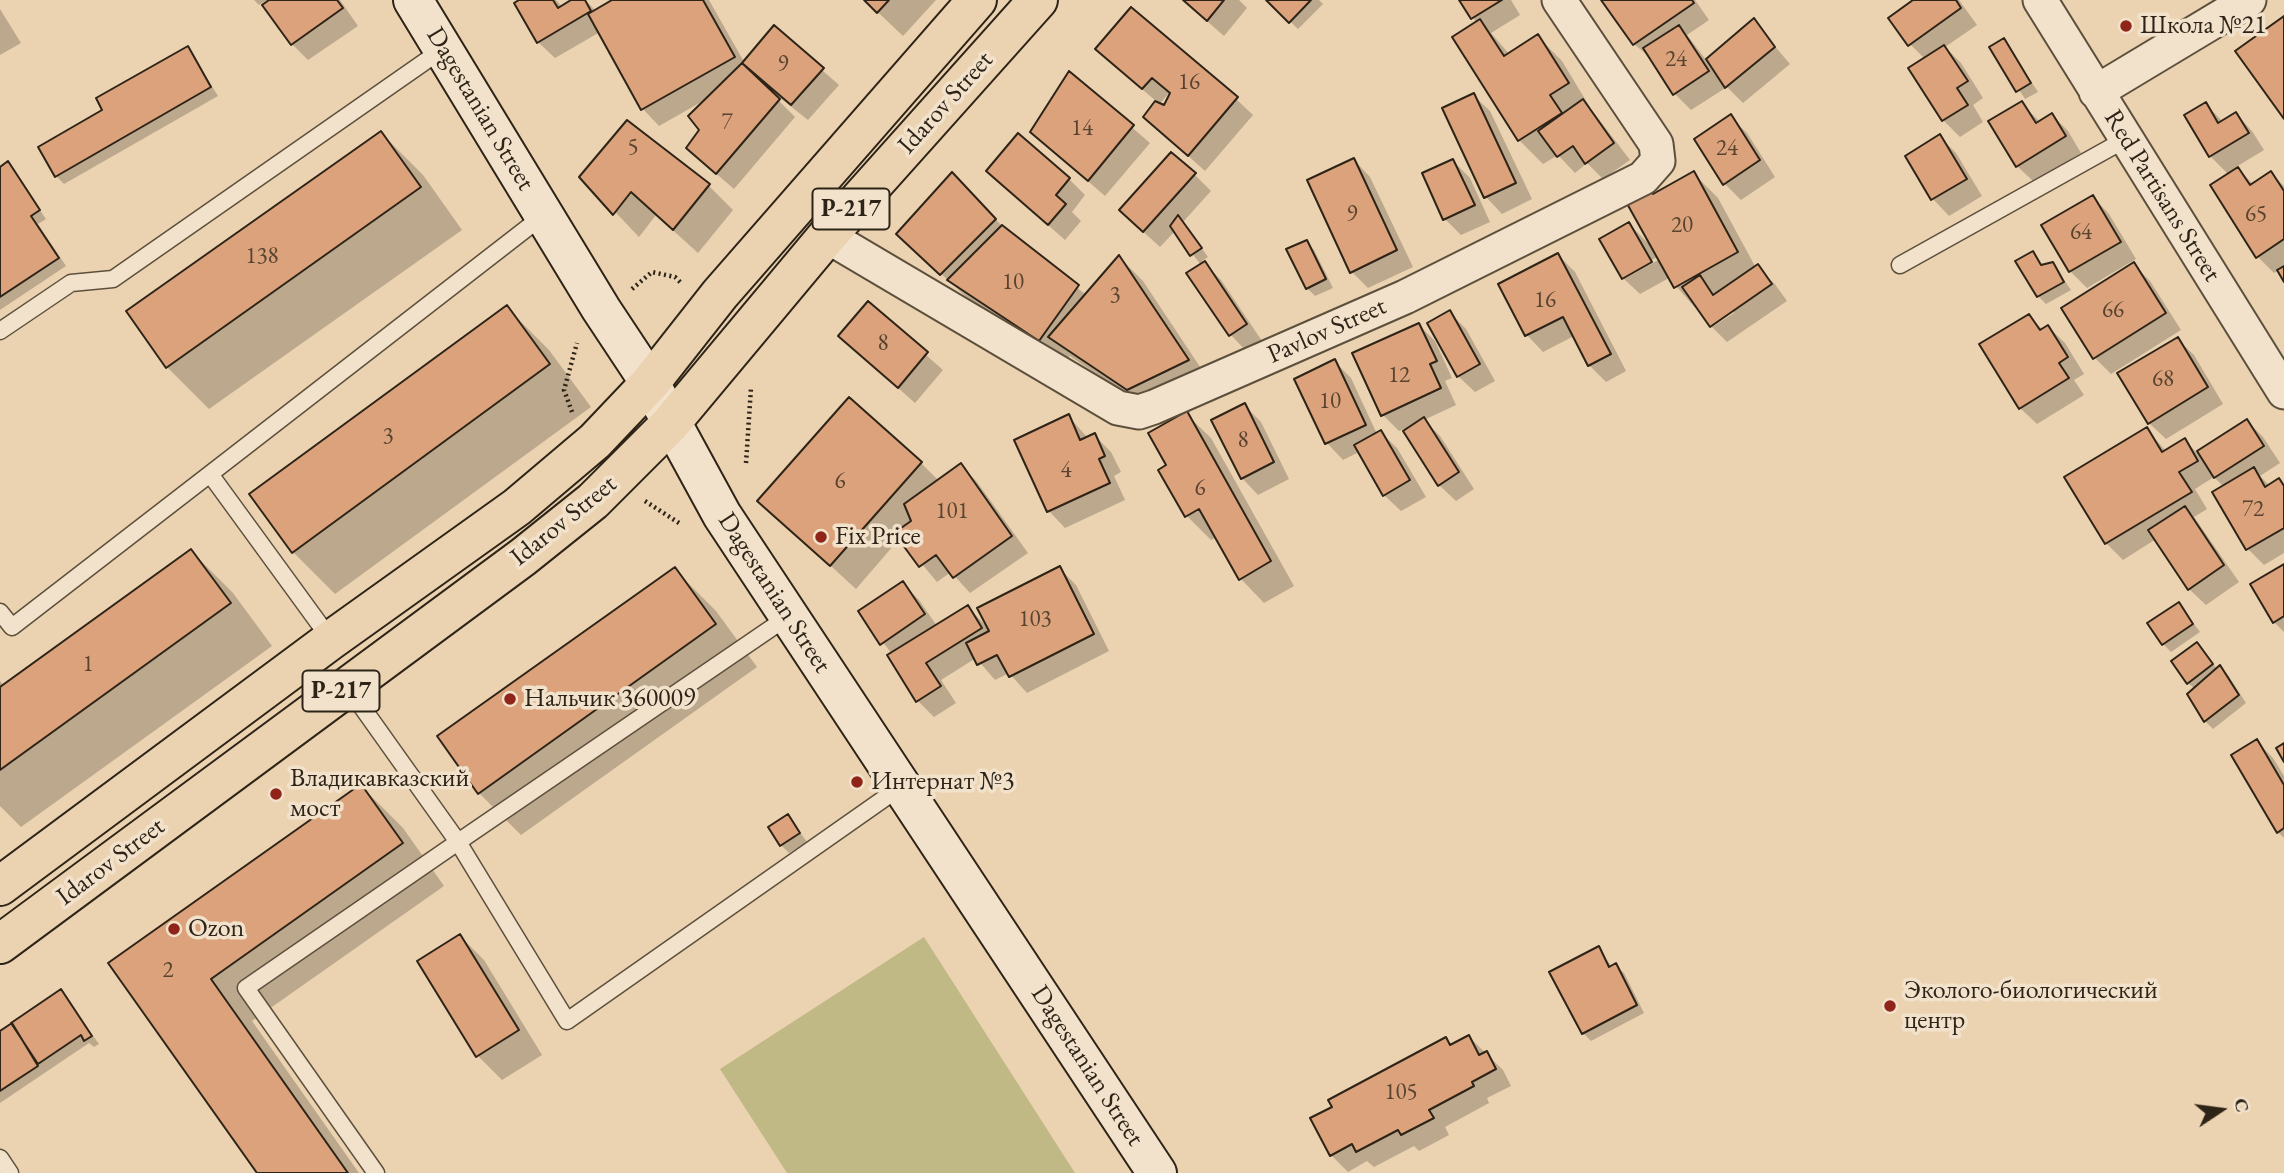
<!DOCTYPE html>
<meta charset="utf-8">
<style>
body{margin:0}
#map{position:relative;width:2284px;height:1173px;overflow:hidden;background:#ebd2b0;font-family:"EB Garamond",serif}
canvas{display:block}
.north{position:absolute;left:2186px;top:1075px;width:70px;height:70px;-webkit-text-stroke:5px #f2e2cc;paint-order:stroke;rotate:77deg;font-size:19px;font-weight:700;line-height:28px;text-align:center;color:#2d2417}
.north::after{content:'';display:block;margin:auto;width:24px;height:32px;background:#2d2417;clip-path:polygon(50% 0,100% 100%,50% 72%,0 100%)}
</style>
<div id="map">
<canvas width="2284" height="1173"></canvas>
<div class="north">С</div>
</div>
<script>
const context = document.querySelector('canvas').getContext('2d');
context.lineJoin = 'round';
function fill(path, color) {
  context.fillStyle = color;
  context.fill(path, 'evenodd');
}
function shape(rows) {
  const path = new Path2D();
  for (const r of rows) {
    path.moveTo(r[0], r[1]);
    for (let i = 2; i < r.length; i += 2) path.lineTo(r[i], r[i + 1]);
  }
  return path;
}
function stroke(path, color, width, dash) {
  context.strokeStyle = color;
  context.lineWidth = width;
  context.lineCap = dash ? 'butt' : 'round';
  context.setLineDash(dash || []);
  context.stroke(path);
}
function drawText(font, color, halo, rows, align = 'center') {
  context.font = font + ' "EB Garamond",serif';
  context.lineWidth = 7;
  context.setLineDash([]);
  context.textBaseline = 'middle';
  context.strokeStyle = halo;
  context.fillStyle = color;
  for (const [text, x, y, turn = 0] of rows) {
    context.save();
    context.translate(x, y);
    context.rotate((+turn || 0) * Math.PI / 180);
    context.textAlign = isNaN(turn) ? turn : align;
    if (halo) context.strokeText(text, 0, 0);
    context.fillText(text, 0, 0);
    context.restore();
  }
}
fill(shape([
 [924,937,1075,1173,787,1173,720,1069]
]), '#c0b986');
fill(shape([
 [254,0,267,0,259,5],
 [270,0,340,0,358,26,308,60,292,44],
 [523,0,556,0,562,7,575,0,585,0,596,11,616,0,709,0,743,60,774,28,839,85,808,120,779,97,777,99,795,117,734,189,705,164,701,130,703,101,659,126,643,109,600,32,555,58,538,42],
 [865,0,936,0,903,36],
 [1183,0,1239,0,1247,8,1224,36],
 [1268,0,1319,0,1323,4,1298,29],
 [1461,0,1511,0,1520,15,1491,33,1510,55,1538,37,1562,61,1591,109,1630,160,1603,179,1587,163,1575,173,1558,155,1543,164,1519,140,1477,23],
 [1603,0,1695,0,1709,20,1687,35,1706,60,1753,21,1790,64,1743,103,1727,87,1691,110,1675,94,1652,59,1634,44],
 [1916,0,1959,0,1977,25,1945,47,1961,63,1983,98,1973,105,1983,122,1960,137,1943,120,1925,59,1910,44],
 [0,9,21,43,0,55],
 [2004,40,2038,92,2025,99,1992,48],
 [188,48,218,96,64,184,56,176,105,110],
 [1114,65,1236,99,1253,115,1205,171,1145,117,1157,102],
 [1172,89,1164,107,1159,105],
 [1070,74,1150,143,1105,196,1032,132],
 [1473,95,1490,111,1532,199,1502,214,1486,197,1444,109],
 [2022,104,2040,122,2052,115,2068,131,2081,153,2034,182,2017,166],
 [2206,104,2223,122,2236,114,2252,131,2264,150,2236,167,2253,184,2271,173,2284,186,2284,278,2279,270,2274,273,2257,256,2229,175,2210,156],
 [1730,117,1747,133,1775,177,1741,200,1724,183],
 [381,133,423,175,462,230,209,409,167,367],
 [1940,137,1956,153,1982,196,1949,216,1933,199,1907,156],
 [1354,160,1370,177,1413,267,1368,288,1351,271],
 [1453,161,1470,178,1490,222,1461,235,1445,219],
 [8,164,46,219,38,224,66,266,0,310,0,169],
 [1693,173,1718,198,1756,268,1774,283,1787,301,1727,342,1712,327,1734,313,1731,310,1712,327,1669,278,1640,294,1623,278,1629,224,1651,246,1649,189,1655,195],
 [1659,256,1660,259,1626,278,1626,274],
 [1194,174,1211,191,1183,222,1208,257,1202,261,1221,280,1262,341,1247,352,1231,335,1189,274,1201,265,1175,231,1160,247,1138,227],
 [581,176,708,185,733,210,698,253,656,215,639,237],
 [1069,179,1085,195,1072,212,1081,221,1065,240,1005,187],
 [968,191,1003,227,1086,295,1119,257,1143,281,1212,385,1153,413,1070,356,1064,364,974,304,915,250],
 [2093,197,2109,214,2136,259,2087,288,2070,271,2044,226],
 [1306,242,1314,250,1333,288,1315,296,1307,288],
 [2032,253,2043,266,2053,264,2071,290,2046,304,2038,296],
 [1558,255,1575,272,1626,371,1606,382,1589,365,1574,336,1543,352,1527,335,1500,285],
 [2133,264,2150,281,2181,330,2111,374,2095,358],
 [868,304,943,370,915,403,840,336],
 [507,308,549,350,591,407,335,594,293,552],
 [1450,313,1466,329,1495,381,1475,392,1458,376],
 [2029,316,2043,330,2048,327,2065,343,2084,374,2074,380,2084,395,2037,424,2020,408],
 [1419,325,1435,341,1452,378,1445,381,1456,405,1424,420,1440,436,1474,489,1456,501,1439,485,1404,429,1399,431,1383,415],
 [2177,339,2194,355,2223,404,2166,439,2149,423],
 [1335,362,1351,378,1377,434,1380,432,1397,448,1426,497,1401,511,1384,495,1359,452,1343,460,1327,443],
 [1245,406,1261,422,1289,479,1258,495,1242,478],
 [1186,414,1211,438,1294,586,1264,603,1240,578,1217,537,1211,540,1187,516,1161,470,1169,466],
 [1069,417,1088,438,1094,435,1111,452,1121,472,1114,476,1125,500,1065,528,1049,511],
 [2247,421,2263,437,2280,463,2260,476,2270,486,2279,481,2284,486,2284,553,2264,565,2248,549,2224,487,2214,477,2195,489,2207,509,2194,517,2239,582,2206,605,2189,589,2156,539,2123,560,2106,543,2146,429,2166,451,2185,440,2197,453],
 [921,463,939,481,960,465,977,482,1028,553,970,593,951,572,937,582,900,538,856,589,760,501],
 [191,551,233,593,272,646,21,827,0,806,0,681,4,686],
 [2284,566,2284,632,2274,622],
 [1059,568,1076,585,1109,651,1027,693,1009,673,995,680,976,658,941,680,956,703,934,717,918,701,892,654,860,612,902,583,919,600,937,626,968,607,988,628],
 [674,569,716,611,757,667,521,835,479,793,439,737],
 [2179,604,2200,632,2171,652,2163,644],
 [2197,644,2218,670,2220,668,2228,675,2246,703,2213,729,2205,721,2195,689,2188,683],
 [2257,742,2273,758,2284,776,2284,838,2278,832],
 [361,786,403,828,444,886,252,1021,359,1173,259,1173,111,963],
 [788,816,807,842,789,853,781,845],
 [460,936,484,960,542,1055,502,1080,478,1056],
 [1599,949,1612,967,1616,966,1624,973,1644,1013,1591,1041,1583,1033],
 [60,991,99,1044,94,1047,89,1043,0,1103,0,1032],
 [1469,1037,1503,1070,1511,1086,1487,1098,1489,1103,1445,1127,1449,1135,1419,1151,1414,1146,1374,1167,1367,1161,1348,1172,1331,1155,1445,1039,1453,1046]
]), '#0003');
const building = shape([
 [269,0,337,0,343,8,291,45,262,5,269,0],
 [519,0,553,0,558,8,571,0,585,0,591,11,537,43,514,3,519,0],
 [612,0,703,0,735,57,641,110,588,14,612,0],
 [864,0,889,0,877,13,864,0],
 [1183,0,1224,0,1207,21,1183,0],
 [1266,0,1311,0,1289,23,1266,0],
 [1459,0,1502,0,1471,19,1459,0],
 [1601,0,1692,0,1694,3,1633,45,1601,0],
 [1913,0,1956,0,1961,8,1908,46,1888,18,1913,0],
 [1131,7,1238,97,1188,156,1143,117,1155,101,1164,105,1170,93,1152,78,1142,89,1095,49,1131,7],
 [2284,16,2284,119,2235,51,2284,16],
 [1754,18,1775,47,1725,88,1706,59,1754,18],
 [1480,19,1504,56,1538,34,1569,83,1550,95,1562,113,1518,141,1452,37,1480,19],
 [774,25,824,68,791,105,742,63,774,25],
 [1679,25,1709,71,1673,95,1643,48,1679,25],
 [2004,38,2031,83,2016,92,1989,47,2004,38],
 [1944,45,1968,81,1957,88,1968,105,1942,121,1908,68,1944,45],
 [188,46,211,87,55,177,38,147,102,110,96,98,188,46],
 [742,63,780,99,716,174,686,148,699,130,688,116,742,63],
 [1069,71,1134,125,1088,181,1030,132,1069,71],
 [1474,93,1516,183,1484,198,1442,108,1474,93],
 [1583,99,1614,143,1585,164,1573,146,1557,157,1538,131,1583,99],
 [2022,101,2036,123,2052,113,2066,136,2016,167,1988,121,2022,101],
 [2206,102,2218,123,2236,112,2249,133,2209,157,2184,115,2206,102],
 [1731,114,1760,160,1723,185,1694,139,1731,114],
 [627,120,710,184,673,230,631,192,613,215,579,177,627,120],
 [381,131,421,187,166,368,126,311,381,131],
 [1018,133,1070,178,1056,195,1066,204,1048,225,986,171,1018,133],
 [1940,134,1967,179,1931,200,1905,156,1940,134],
 [1171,152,1196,173,1143,232,1119,210,1171,152],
 [1354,158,1397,250,1350,273,1307,180,1354,158],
 [1453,159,1475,205,1443,220,1422,173,1453,159],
 [8,161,40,210,31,216,59,258,0,297,0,167,8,161],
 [2238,167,2250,185,2271,171,2284,191,2284,239,2256,258,2210,185,2238,167],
 [1694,171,1738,252,1674,288,1625,200,1649,187,1653,194,1694,171],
 [952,172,996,219,940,275,896,234,952,172],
 [2093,195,2121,242,2069,272,2041,225,2093,195],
 [1178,215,1202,248,1190,256,1170,226,1178,215],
 [1629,222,1652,262,1622,279,1599,239,1629,222],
 [1002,225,1079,285,1039,341,947,280,1002,225],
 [1307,240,1326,279,1306,289,1286,249,1307,240],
 [2033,251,2041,265,2053,262,2064,282,2037,297,2015,261,2033,251],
 [1558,253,1611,354,1588,366,1563,317,1525,336,1498,284,1558,253],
 [1119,255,1189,360,1127,390,1048,337,1119,255],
 [1205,261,1247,324,1229,336,1186,273,1205,261],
 [2134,262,2166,313,2093,359,2061,308,2134,262],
 [1758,264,1772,284,1710,327,1682,287,1700,275,1713,295,1758,264],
 [2284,266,2284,282,2277,270,2284,266],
 [868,301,928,352,898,388,838,336,868,301],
 [507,305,550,364,292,553,249,494,507,305],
 [1450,310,1480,364,1457,377,1427,323,1450,310],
 [2029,314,2040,330,2048,325,2068,357,2059,363,2069,378,2019,409,1979,344,2029,314],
 [1419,323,1437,361,1430,364,1441,388,1381,416,1352,353,1419,323],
 [2178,337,2208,387,2148,424,2117,373,2178,337],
 [1335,359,1366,425,1325,444,1294,379,1335,359],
 [849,397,922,462,830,566,757,501,849,397],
 [1245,403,1274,462,1241,479,1211,420,1245,403],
 [1187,411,1271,561,1239,580,1199,509,1185,517,1158,470,1166,465,1148,433,1187,411],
 [1069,414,1080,440,1095,433,1105,456,1099,459,1110,483,1047,512,1014,440,1069,414],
 [1424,417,1459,472,1438,486,1403,431,1424,417],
 [2247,419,2264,446,2214,478,2197,451,2247,419],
 [2147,427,2162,452,2185,438,2198,461,2179,472,2192,492,2105,544,2064,477,2147,427],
 [1381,430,1410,480,1383,496,1354,445,1381,430],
 [961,463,1012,536,953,578,936,555,919,567,894,533,911,521,904,504,961,463],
 [2254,467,2265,487,2279,478,2284,486,2284,528,2246,550,2212,492,2254,467],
 [2185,506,2224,565,2188,590,2148,530,2185,506],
 [191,549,231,603,0,770,0,687,191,549],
 [2284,564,2284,616,2273,623,2250,584,2284,564],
 [1060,566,1094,634,1009,677,997,655,977,665,966,643,989,631,977,608,1060,566],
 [675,567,716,624,478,794,437,736,675,567],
 [903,581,925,614,880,645,858,611,903,581],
 [2179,602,2193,624,2162,645,2147,623,2179,602],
 [968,605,982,628,926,663,941,686,916,702,887,655,968,605],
 [2197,642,2213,664,2187,684,2171,661,2197,642],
 [2220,665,2239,695,2204,722,2187,694,2220,665],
 [2257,739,2284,785,2284,828,2277,833,2231,755,2257,739],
 [2284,743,2284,762,2276,748,2284,743],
 [361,784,403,843,211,979,348,1173,257,1173,108,963,361,784],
 [788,814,800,833,780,846,768,827,788,814],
 [460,934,519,1030,476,1057,417,961,460,934],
 [1599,946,1609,967,1616,963,1637,1005,1582,1034,1549,972,1599,946],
 [61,989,92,1036,84,1041,81,1035,38,1064,11,1023,61,989],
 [12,1023,38,1066,0,1091,0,1031,12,1023],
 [1469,1035,1479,1055,1487,1051,1496,1069,1472,1082,1474,1086,1429,1110,1434,1118,1401,1135,1398,1130,1356,1152,1352,1144,1330,1156,1310,1118,1332,1107,1328,1100,1446,1037,1450,1045,1469,1035]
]);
fill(building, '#dba27c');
stroke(building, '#2d2417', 2);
const lane = shape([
 [1900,265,2126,139],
 [0,331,71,283,113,279,443,49],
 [210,474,544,215],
 [0,612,12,627,210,474,331,640],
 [347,686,458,842,789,616],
 [0,1158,10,1173],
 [376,1173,246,988,458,842,567,1021,902,786]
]);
const street = shape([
 [2040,0,2284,392],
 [2096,92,2249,0],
 [827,236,1118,408,1139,412,1154,407,1405,297,1643,178,1658,161,1656,144,1559,0]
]);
const secondary = shape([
 [413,0,601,309,650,383,722,515,1157,1173]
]);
const primary = shape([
 [0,886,331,640,517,507,595,441,650,383,720,294,977,0],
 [0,944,523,557,593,501,670,424,827,236,1038,0]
]);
stroke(lane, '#5c503d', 19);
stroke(street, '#5c503d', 37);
stroke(secondary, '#2d2417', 42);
stroke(primary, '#2d2417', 42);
stroke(shape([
 [632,289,652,272,675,277,681,283],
 [572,412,564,390,577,343],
 [746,463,751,388],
 [645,501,679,523]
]), '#2d2417', 4.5, [2, 3.5]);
stroke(lane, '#f2e2cc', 16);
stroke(street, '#f2e2cc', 33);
stroke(secondary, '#f2e2cc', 38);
stroke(primary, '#ebd2b0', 38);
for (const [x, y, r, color] of [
 [2126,26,7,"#8f2418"],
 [821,537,7,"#8f2418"],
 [510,699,7,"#8f2418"],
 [857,782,7,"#8f2418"],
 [276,794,7,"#8f2418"],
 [174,929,7,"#8f2418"],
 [1890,1006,7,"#8f2418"]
]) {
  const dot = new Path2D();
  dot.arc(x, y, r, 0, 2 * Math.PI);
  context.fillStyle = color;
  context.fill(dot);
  stroke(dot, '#f2e2cc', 2.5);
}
drawText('23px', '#584430', null, [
 ["24",1676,60],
 ["9",783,65],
 ["16",1189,83],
 ["7",727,123],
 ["14",1082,129],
 ["5",633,148],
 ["24",1727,149],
 ["9",1352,215],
 ["65",2256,215],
 ["20",1682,226],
 ["64",2081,233],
 ["138",262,257],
 ["10",1013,283],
 ["3",1115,296],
 ["16",1545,301],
 ["66",2113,311],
 ["8",883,344],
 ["12",1399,376],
 ["68",2163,380],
 ["10",1330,402],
 ["3",388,437],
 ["8",1243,441],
 ["4",1066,471],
 ["6",840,482],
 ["6",1200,489],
 ["72",2253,510],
 ["101",952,512],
 ["103",1035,620],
 ["1",88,665],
 ["2",168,971],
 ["105",1401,1093]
]);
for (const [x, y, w] of [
 [851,209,77],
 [341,691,77]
]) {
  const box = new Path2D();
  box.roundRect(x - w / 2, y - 20.5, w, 41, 5);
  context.fillStyle = '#f2e2cc';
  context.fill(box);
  stroke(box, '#2d2417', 2);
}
drawText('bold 24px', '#2d2417', null, [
 ["Р-217",851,209],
 ["Р-217",341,691]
]);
drawText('26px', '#2d2417', '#f2e2cc', [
 ["Школа №21",2140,26],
 ["Fix Price",835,537],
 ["Нальчик 360009",524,699],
 ["Владикавказский",290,779],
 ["мост",290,809],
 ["Интернат №3",871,782],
 ["Ozon",188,929],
 ["Эколого-биологический",1904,991],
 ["центр",1904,1021]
], 'left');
drawText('26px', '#2d2417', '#f2e2cc', [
 ["Idarov Street",946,103,-48],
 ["Dagestanian Street",480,109,59],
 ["Red Partisans Street",2162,196,58],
 ["Pavlov Street",1327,331,-24],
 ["Idarov Street",564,521,-39],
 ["Dagestanian Street",774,593,57],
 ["Idarov Street",111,862,-37],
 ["Dagestanian Street",1087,1066,57]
]);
</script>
